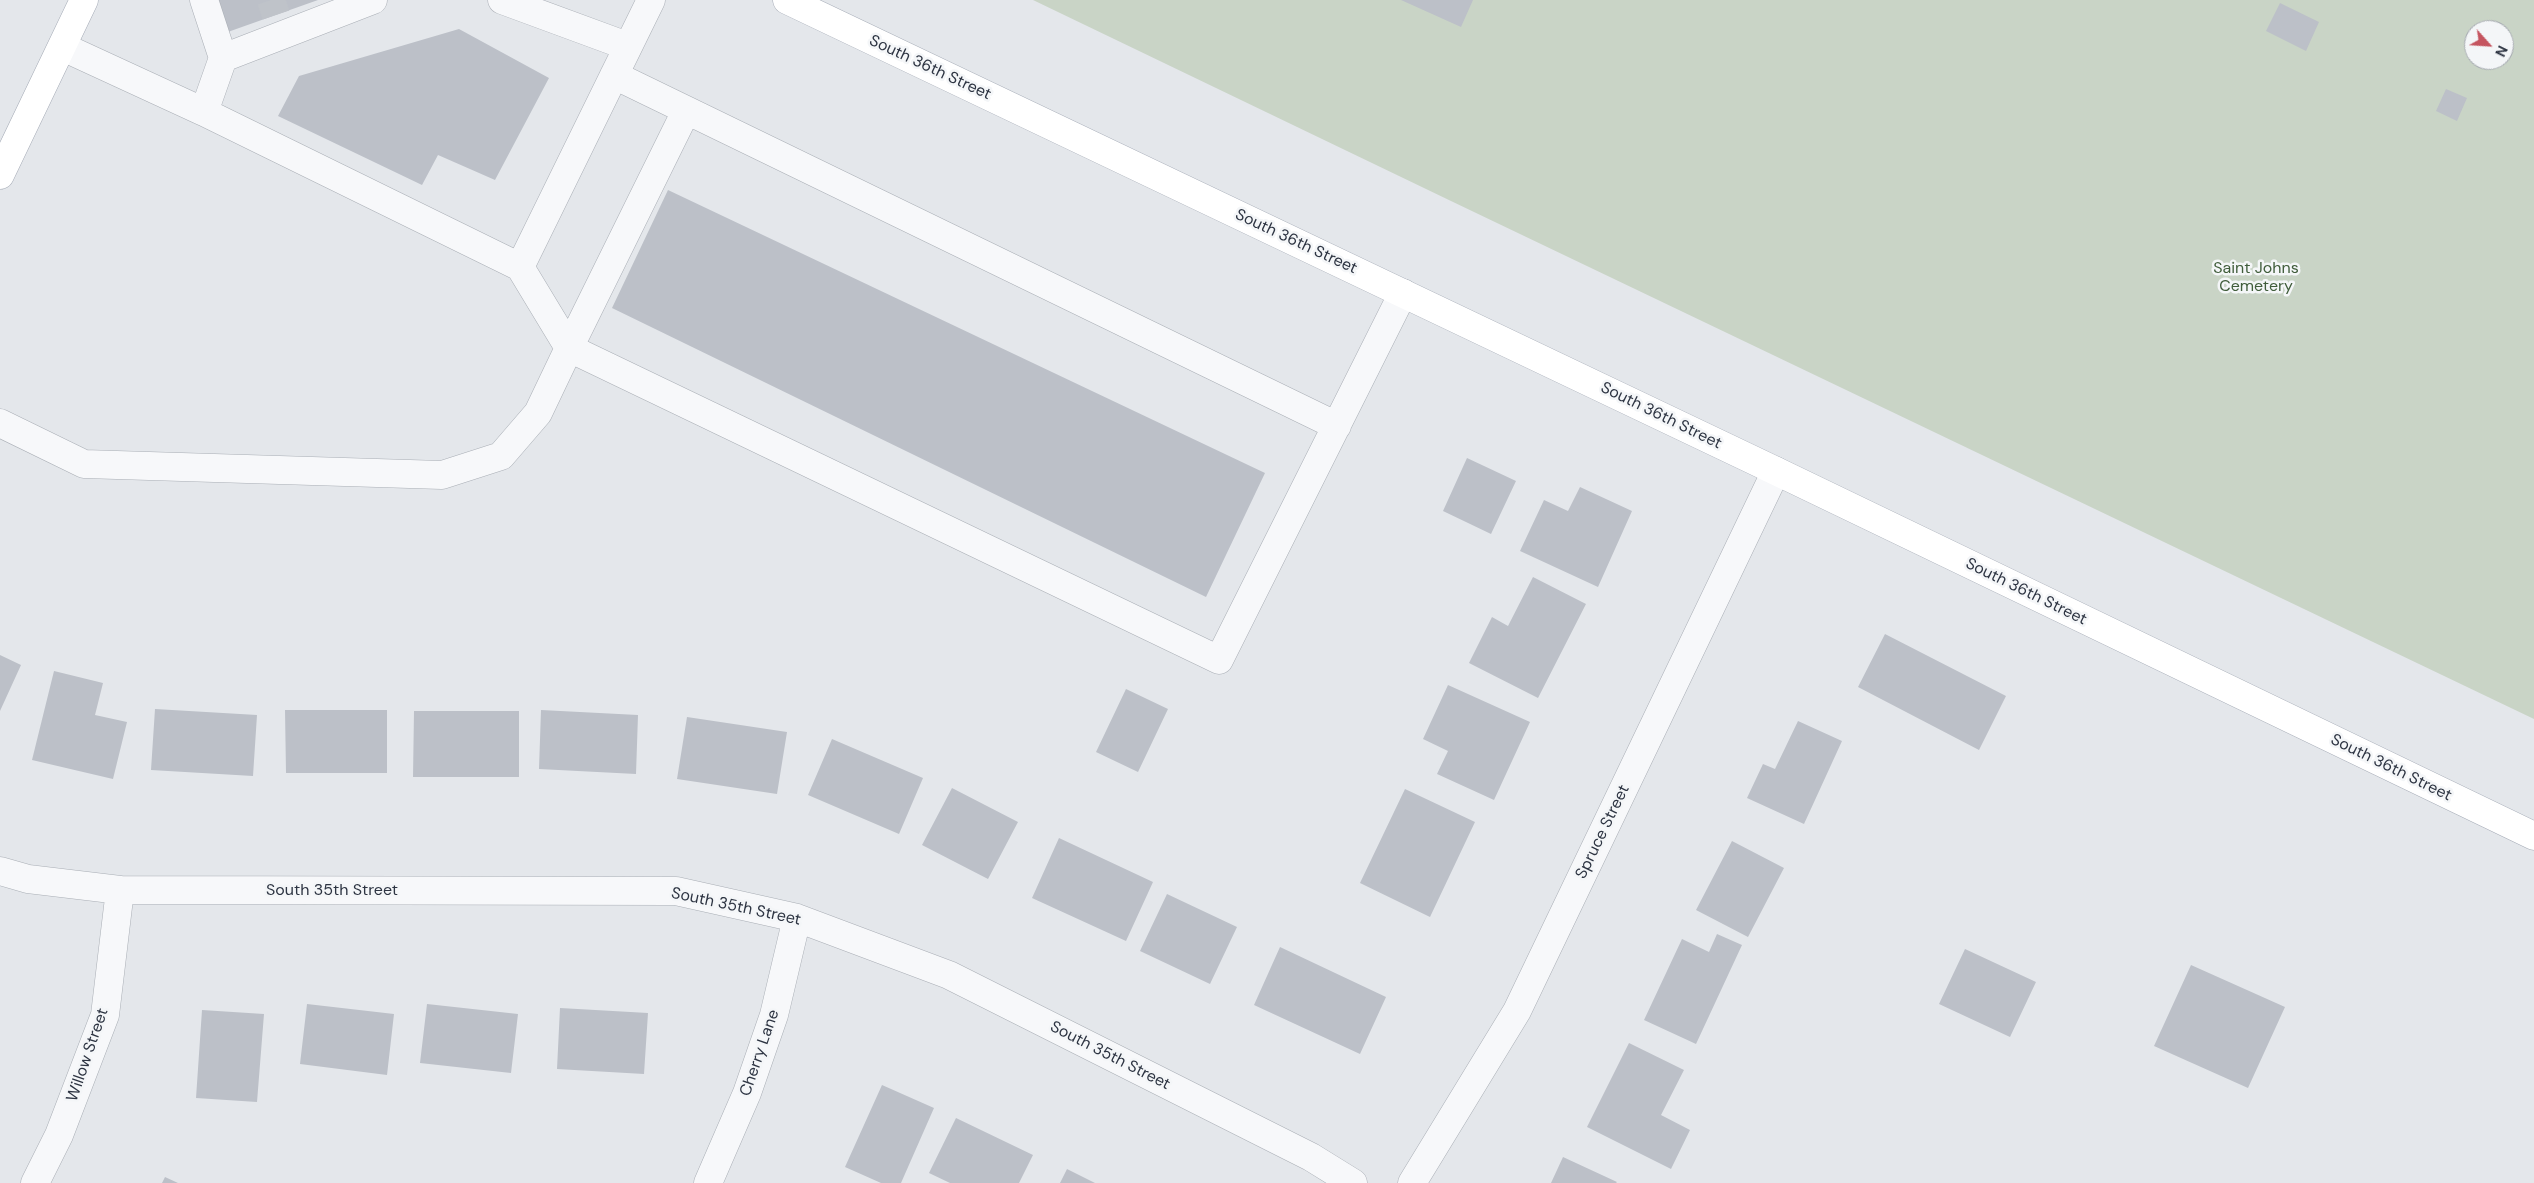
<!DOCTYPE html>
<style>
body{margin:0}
#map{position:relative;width:2534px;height:1183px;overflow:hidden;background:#e4e7eb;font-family:"DM Sans",sans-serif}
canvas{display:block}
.north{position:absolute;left:2464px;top:20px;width:50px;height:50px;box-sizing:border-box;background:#f4f6f8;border:1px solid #a4a8af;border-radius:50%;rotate:116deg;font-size:14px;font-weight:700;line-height:20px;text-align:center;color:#2d3442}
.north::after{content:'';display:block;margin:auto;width:18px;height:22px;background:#c55560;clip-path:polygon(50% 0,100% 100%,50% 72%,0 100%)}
</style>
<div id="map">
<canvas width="2534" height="1183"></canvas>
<div class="north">N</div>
</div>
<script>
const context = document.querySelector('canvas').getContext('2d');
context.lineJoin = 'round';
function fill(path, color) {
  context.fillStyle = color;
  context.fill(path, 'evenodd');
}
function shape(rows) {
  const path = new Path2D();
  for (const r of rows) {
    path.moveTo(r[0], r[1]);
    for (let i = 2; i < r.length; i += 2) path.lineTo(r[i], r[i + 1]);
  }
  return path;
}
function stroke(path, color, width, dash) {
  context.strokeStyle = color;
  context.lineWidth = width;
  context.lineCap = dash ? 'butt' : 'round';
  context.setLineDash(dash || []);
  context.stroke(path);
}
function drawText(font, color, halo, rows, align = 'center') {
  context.font = font + ' "DM Sans",sans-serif';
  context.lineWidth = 5;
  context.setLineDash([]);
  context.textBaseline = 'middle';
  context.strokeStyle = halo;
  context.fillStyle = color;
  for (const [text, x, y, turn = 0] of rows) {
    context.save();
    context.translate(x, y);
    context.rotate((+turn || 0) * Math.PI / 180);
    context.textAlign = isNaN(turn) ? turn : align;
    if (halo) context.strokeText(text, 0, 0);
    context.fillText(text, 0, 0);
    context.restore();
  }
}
fill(shape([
 [1033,0,2534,0,2534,719,1451,201],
 [2474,30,2504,30,2504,60,2474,60]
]), '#c9d4c6');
fill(shape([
 [216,0,318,0,225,33],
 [1401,0,1473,0,1461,27],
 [2280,3,2319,22,2306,51,2266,31],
 [459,29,549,78,495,180,438,155,422,185,278,116,299,76],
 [2446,89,2467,98,2457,121,2436,111],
 [668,190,1265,473,1206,597,612,308],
 [1467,458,1516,481,1491,534,1443,511],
 [1580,487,1632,511,1598,587,1520,551,1544,500,1568,511],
 [1533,577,1586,604,1538,698,1469,663,1492,617,1508,626],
 [1885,634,2006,696,1979,750,1858,687],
 [0,655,21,665,0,711],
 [54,671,103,683,95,715,127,722,113,779,32,760],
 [1448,685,1530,722,1494,800,1437,774,1448,751,1423,739],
 [1126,689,1168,709,1138,772,1096,752],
 [155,709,257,715,253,776,151,770],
 [285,710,387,710,387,773,286,773],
 [541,710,638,715,636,774,539,769],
 [414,711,519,711,519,777,413,777],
 [687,717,787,732,777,794,677,779],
 [1798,721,1842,741,1804,824,1747,798,1763,764,1775,769],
 [832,739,923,778,899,834,808,795],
 [952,788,1018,822,988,879,922,845],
 [1405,789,1475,822,1430,917,1360,883],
 [1059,838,1153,882,1126,941,1032,898],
 [1732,841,1784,868,1748,937,1696,910],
 [1167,894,1237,927,1210,984,1140,951],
 [1717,934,1742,945,1696,1044,1644,1020,1682,939,1709,952],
 [1280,947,1386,997,1360,1054,1254,1005],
 [1965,949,2036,982,2010,1037,1939,1004],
 [2191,965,2285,1007,2248,1088,2154,1046],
 [307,1004,394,1014,387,1075,300,1064],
 [427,1004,518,1014,511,1073,420,1063],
 [560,1008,648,1013,644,1074,557,1069],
 [202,1010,264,1014,257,1102,196,1098],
 [1629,1043,1684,1070,1661,1115,1690,1130,1671,1169,1587,1127],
 [882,1085,934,1108,901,1183,881,1183,845,1167],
 [956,1118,1033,1155,1019,1183,950,1183,929,1173],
 [1563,1157,1617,1182,1616,1183,1551,1183],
 [1067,1169,1095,1183,1060,1183],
 [165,1177,178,1183,162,1183]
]), '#bcc0c8');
stroke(shape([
 [271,0,276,15]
]), '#bfc3c9', 28, [28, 14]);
const minor = shape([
 [502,0,627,46],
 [63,47,204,112,520,267,651,0],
 [223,58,373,0],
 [614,75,1337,426],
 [204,112,223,58,204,0],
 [520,267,569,348],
 [569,348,686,111],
 [0,423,84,464,442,475,501,456,538,413,569,348,1219,660,1403,293],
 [0,871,28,879,120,890,676,891,797,918,949,975,1311,1157,1353,1183],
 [35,1183,59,1135,105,1015,120,890],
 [708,1183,747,1093,774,1015,797,918],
 [1412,1183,1517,1011,1776,471]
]);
const major = shape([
 [787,0,1776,471,2534,836],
 [0,175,84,0]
]);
stroke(minor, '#a9aeb5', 29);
stroke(major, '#a5abb6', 29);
stroke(minor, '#f7f8fa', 28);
stroke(major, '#fff', 28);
drawText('16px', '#2d3442', '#f4f6f8', [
 ["South 36th Street",930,68,25],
 ["South 36th Street",1296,242,25],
 ["South 36th Street",1661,416,26],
 ["South 36th Street",2026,592,26],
 ["South 36th Street",2391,768,26],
 ["Spruce Street",1603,832,-64],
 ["South 35th Street",332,891],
 ["South 35th Street",736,907,12],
 ["Cherry Lane",760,1053,-71],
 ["Willow Street",88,1055,-71],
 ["South 35th Street",1110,1056,27]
]);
drawText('16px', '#405d3b', '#f4f6f8', [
 ["Saint Johns",2256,269],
 ["Cemetery",2256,287]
]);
</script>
